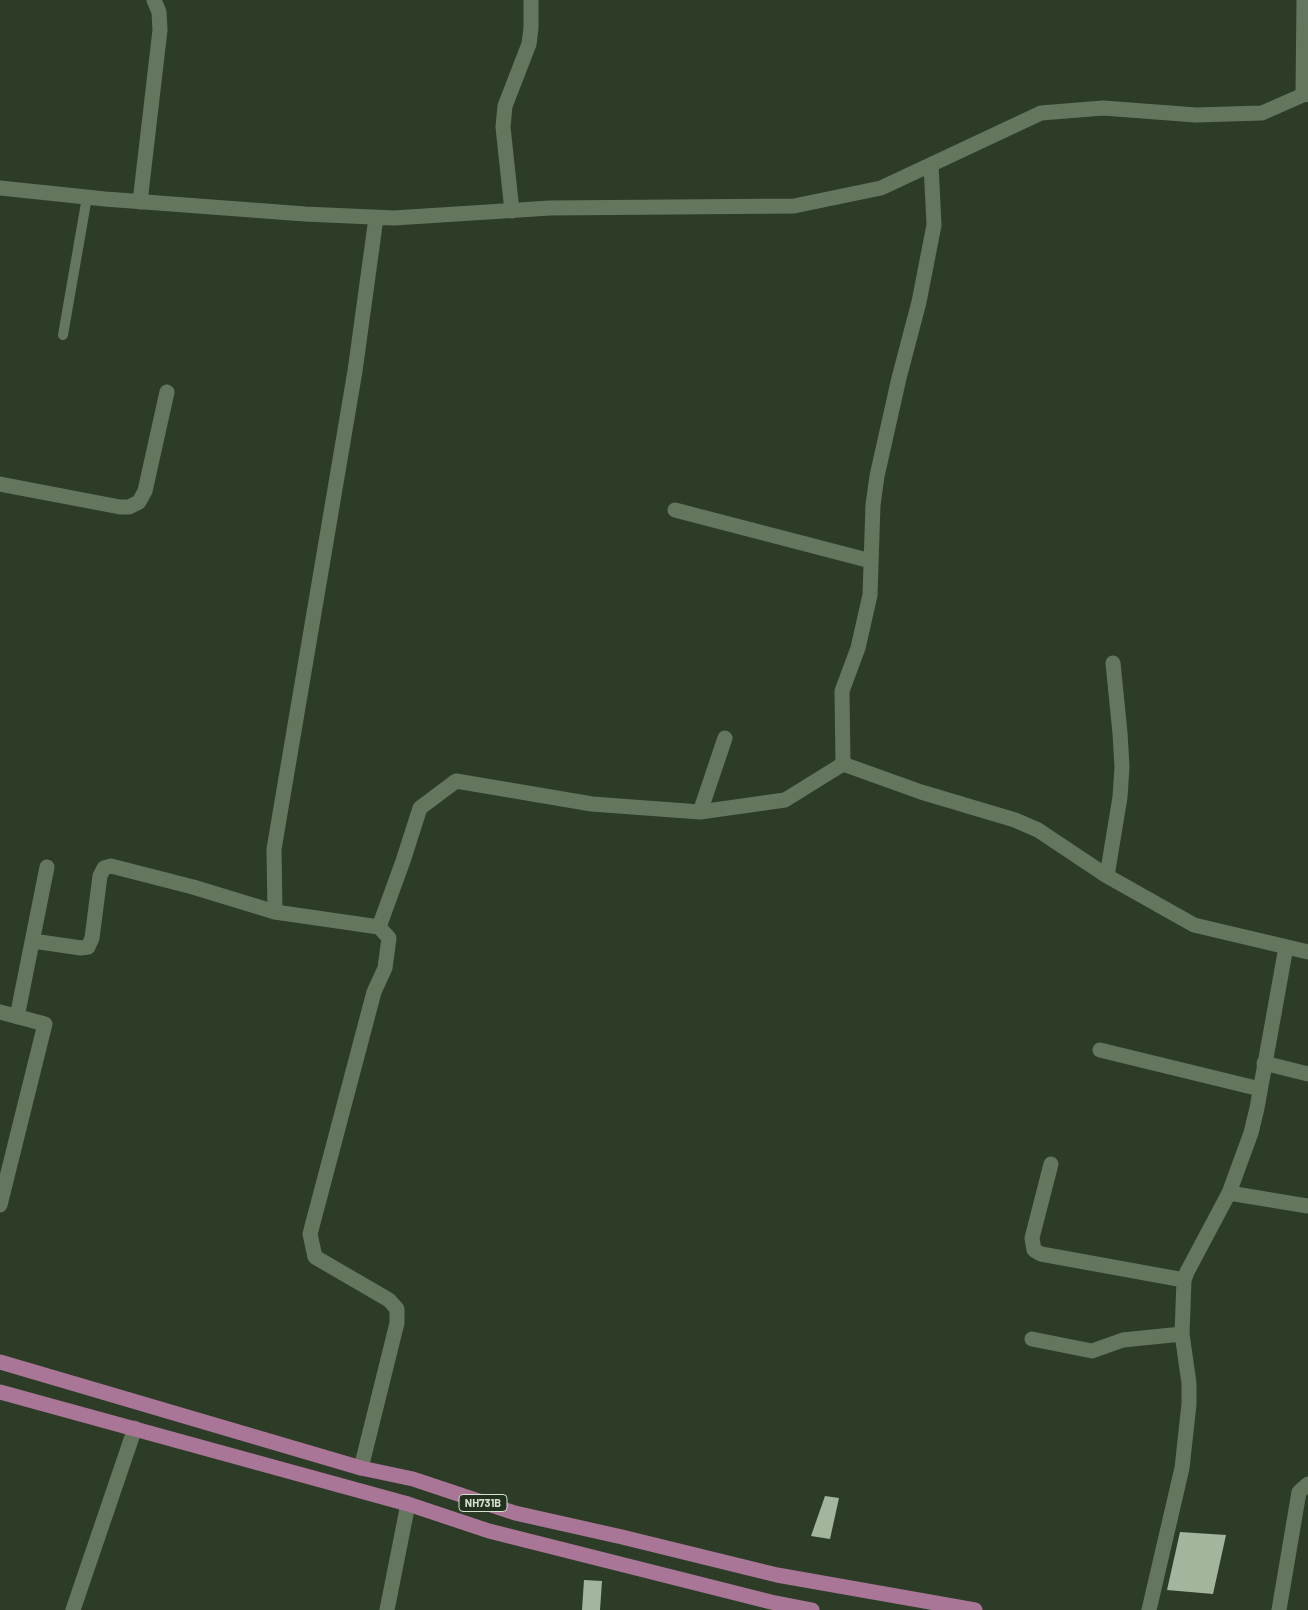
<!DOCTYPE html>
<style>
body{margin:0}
canvas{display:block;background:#2d3c27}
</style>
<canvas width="1308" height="1610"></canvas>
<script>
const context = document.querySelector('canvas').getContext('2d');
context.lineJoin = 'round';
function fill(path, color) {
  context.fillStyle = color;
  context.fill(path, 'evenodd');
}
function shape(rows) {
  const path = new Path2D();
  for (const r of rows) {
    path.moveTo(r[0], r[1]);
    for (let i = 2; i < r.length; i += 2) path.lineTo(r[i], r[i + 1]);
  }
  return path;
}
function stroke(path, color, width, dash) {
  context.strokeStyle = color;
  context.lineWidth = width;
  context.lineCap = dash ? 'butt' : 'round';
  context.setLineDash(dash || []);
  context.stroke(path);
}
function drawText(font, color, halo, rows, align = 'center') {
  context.font = font + ' Barlow,sans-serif';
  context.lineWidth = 5;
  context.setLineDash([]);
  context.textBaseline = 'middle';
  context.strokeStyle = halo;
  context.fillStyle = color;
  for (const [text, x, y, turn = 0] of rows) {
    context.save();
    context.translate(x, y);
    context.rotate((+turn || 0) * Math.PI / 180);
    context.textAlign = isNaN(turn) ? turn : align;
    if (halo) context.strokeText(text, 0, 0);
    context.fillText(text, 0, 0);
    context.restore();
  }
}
fill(shape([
 [825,1496,839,1498,830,1539,811,1536],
 [1180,1532,1226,1535,1213,1594,1167,1590],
 [584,1580,602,1581,600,1610,582,1610]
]), '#a3b59c');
stroke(shape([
 [63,335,87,197]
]), '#65765f', 10);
stroke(shape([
 [1303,95,1304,0],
 [0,188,105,199,305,214,394,218,550,208,794,206,881,188,1041,113,1103,108,1196,115,1262,113,1303,95,1308,94],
 [140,202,160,30,159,12,154,0],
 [512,211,503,127,505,106,529,44,531,28,531,0],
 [0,484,120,507,129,507,139,502,145,491,167,392],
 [675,510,871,561],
 [843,764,921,792,1015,820,1038,830,1107,876,1194,925,1308,952],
 [700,812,725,738],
 [1107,876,1120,797,1122,767,1120,733,1113,663],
 [275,912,274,849,355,371,376,218],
 [379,927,403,861,420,808,456,781,592,804,700,812,785,800,843,764,842,691,858,648,870,595,873,505,877,476,899,378,919,302,934,225,931,165],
 [33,941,81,948,88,947,92,938,100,876,104,868,111,866,193,887,275,912,379,927,389,938,385,968,374,992,310,1234,315,1257,389,1300,397,1309,397,1323,361,1468],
 [0,1012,45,1024,0,1205],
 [17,1017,47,867],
 [1100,1050,1260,1089],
 [1264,1063,1308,1074],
 [1051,1164,1032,1238,1034,1250,1041,1254,1184,1280],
 [1229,1193,1308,1206],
 [1032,1339,1092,1351,1123,1340,1182,1334],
 [73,1610,135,1428],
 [387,1610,408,1504],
 [1149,1610,1182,1468,1189,1404,1189,1383,1182,1334,1184,1280,1187,1272,1229,1193,1251,1133,1257,1108,1286,947],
 [1279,1610,1299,1492,1308,1484]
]), '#65765f', 15);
stroke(shape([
 [0,1362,361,1468,413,1479,515,1513,622,1537,777,1575,975,1610],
 [0,1392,408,1504,489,1531,771,1602,812,1610]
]), '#aa7697', 15);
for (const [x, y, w] of [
 [483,1503,48]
]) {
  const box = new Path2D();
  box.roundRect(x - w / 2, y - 8.5, w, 17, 4);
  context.fillStyle = '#23321e';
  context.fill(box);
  stroke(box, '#d7e1d4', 1);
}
drawText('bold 11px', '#d7e1d4', null, [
 ["NH731B",483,1503]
]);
</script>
